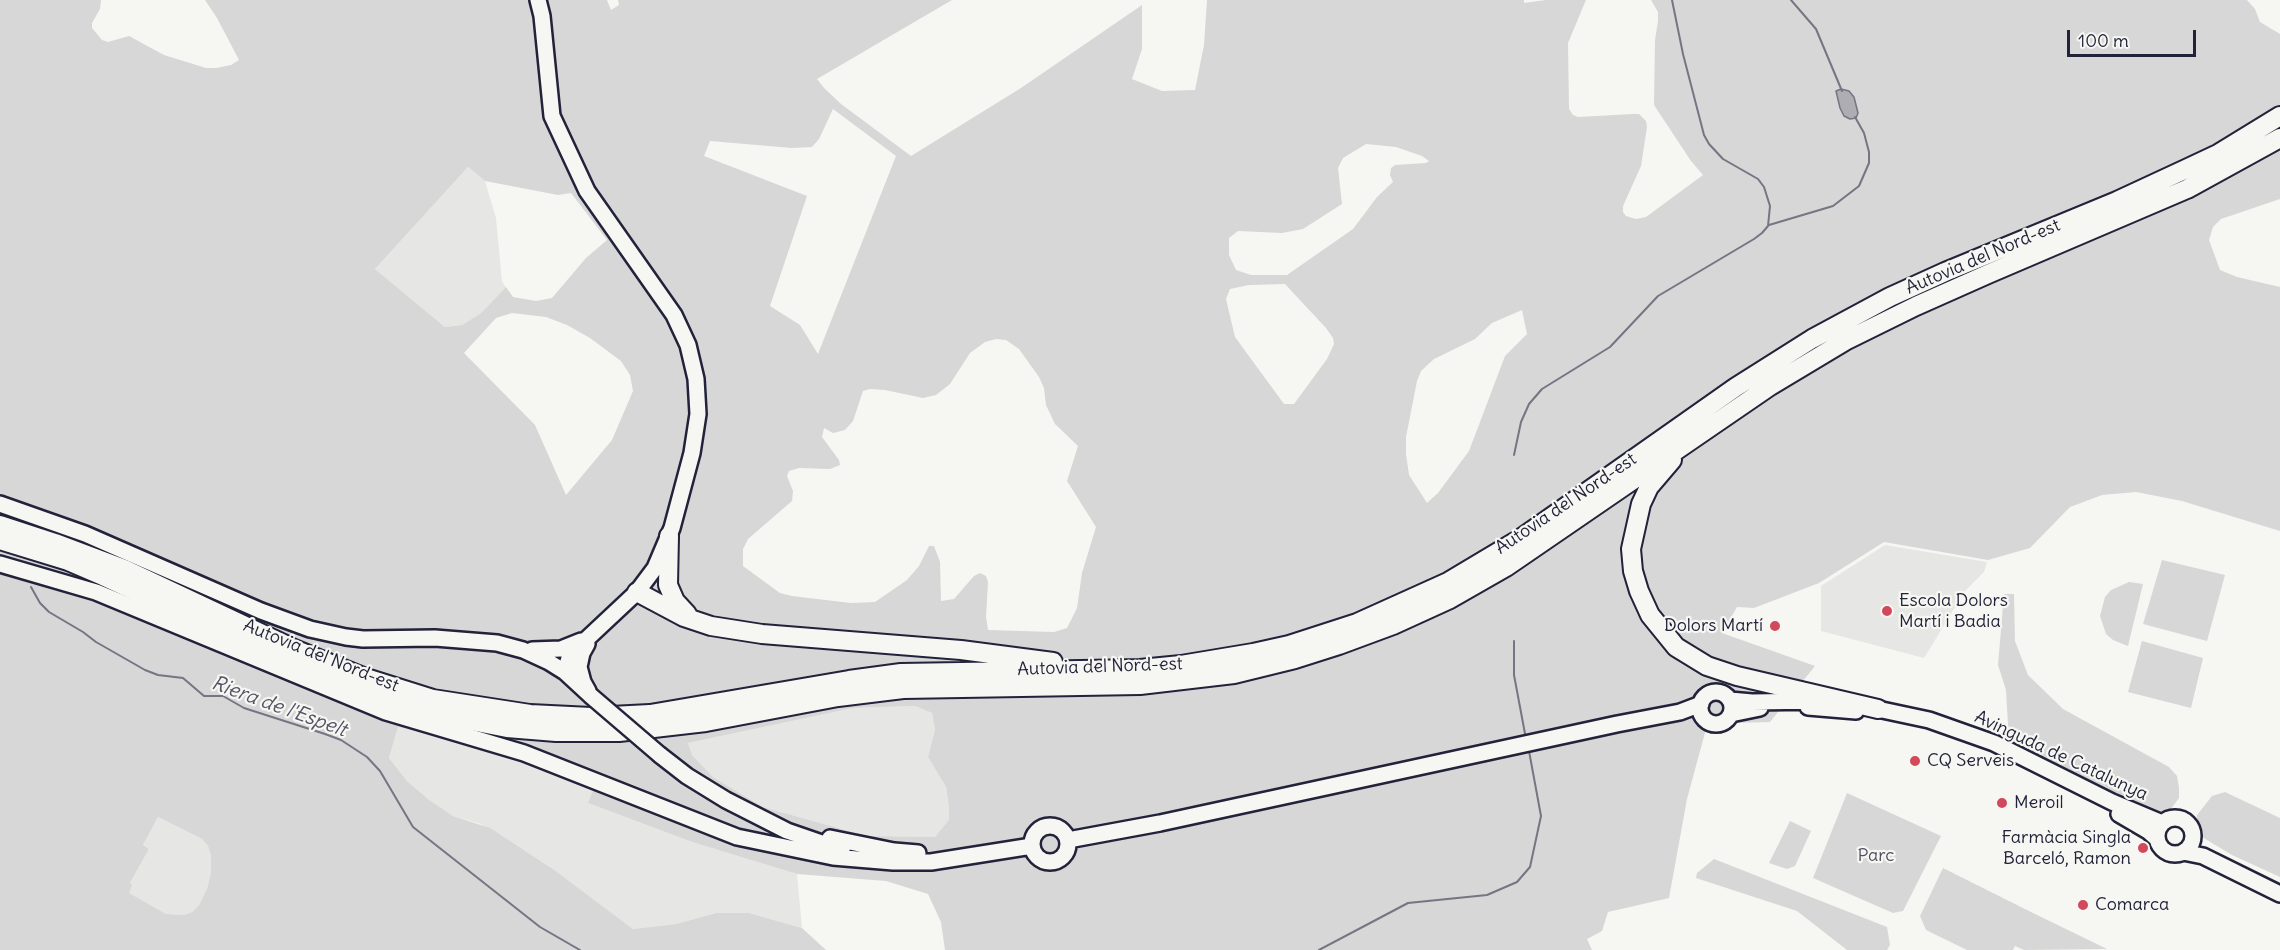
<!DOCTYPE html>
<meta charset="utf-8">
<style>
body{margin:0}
#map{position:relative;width:2280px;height:950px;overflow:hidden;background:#f6f6f2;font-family:Delius,sans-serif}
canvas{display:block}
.scale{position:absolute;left:2067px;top:30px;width:129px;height:27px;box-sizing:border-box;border:3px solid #22223b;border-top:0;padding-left:8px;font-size:18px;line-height:21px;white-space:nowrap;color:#22223b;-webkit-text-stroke:4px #f6f6f2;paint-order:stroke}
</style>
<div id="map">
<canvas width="2280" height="950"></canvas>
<div class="scale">100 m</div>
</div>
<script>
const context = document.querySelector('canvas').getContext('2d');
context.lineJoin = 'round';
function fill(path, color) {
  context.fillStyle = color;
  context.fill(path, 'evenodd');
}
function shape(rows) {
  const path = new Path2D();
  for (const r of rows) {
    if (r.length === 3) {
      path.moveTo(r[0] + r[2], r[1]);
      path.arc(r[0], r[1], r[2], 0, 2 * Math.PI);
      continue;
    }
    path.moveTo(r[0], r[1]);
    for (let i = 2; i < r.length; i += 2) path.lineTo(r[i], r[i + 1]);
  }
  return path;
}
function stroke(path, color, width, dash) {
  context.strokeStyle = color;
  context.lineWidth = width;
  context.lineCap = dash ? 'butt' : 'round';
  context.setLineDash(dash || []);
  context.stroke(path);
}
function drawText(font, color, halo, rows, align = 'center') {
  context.font = font + ' Delius,sans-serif';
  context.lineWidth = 4.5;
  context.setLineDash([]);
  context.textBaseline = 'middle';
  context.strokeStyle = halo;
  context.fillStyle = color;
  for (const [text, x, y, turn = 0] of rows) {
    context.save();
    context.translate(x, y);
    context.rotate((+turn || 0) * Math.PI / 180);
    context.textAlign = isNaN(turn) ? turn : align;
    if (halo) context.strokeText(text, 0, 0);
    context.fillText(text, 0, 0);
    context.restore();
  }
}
fill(shape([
 [468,167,485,181,496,218,502,282,506,287,481,313,462,325,445,327,375,269],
 [1885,545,1987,562,1984,572,1965,591,1924,658,1821,631,1821,586],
 [915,706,932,713,935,728,928,757,946,787,949,807,950,820,935,837,867,836,763,807,713,777,692,755,688,743,853,708],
 [398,727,527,760,595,787,588,803,692,842,797,874,802,928,749,913,716,913,676,924,633,929,546,864,481,824,453,816,429,801,407,781,389,758],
 [158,817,202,839,208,846,211,856,211,872,207,889,199,905,192,912,184,915,166,914,128,893,132,885,130,883,149,849,143,845]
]), '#e6e6e4');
fill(shape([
 [0,0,101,0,100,9,92,23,92,28,102,40,108,42,129,36,164,55,206,68,216,68,231,65,239,60,217,18,205,0,607,0,611,10,619,5,618,0,952,0,817,79,824,88,841,104,911,156,1021,88,1142,5,1142,49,1132,79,1162,91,1195,90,1204,45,1207,0,1524,0,1524,3,1546,0,1586,0,1568,43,1569,109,1573,115,1578,117,1633,114,1639,114,1646,121,1647,127,1641,166,1623,206,1623,212,1626,216,1636,219,1646,217,1703,175,1691,161,1654,105,1655,40,1658,21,1658,12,1651,0,2247,0,2255,9,2260,22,2280,34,2280,199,2221,219,2213,227,2209,240,2220,270,2237,277,2280,287,2280,531,2182,501,2136,492,2102,495,2070,507,2030,548,1988,560,1884,542,1819,583,1754,608,1737,607,1722,633,1815,666,1770,722,1731,723,1726,726,1706,729,1687,799,1669,898,1608,912,1602,931,1587,939,1592,950,945,950,941,922,928,894,886,881,797,874,692,842,588,803,594,788,527,760,398,727,389,758,407,781,429,800,453,816,490,828,553,869,633,929,676,924,716,913,749,913,802,928,826,950,0,950],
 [833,109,896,156,818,354,800,325,770,306,807,196,704,156,710,141,792,148,812,147,819,139],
 [1366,144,1396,147,1422,156,1429,161,1426,163,1395,165,1391,168,1390,175,1393,182,1377,197,1353,229,1287,275,1251,275,1236,270,1229,255,1229,238,1238,231,1282,233,1303,229,1342,204,1338,168,1343,158],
 [468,167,485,181,558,195,571,193,607,240,586,258,552,298,536,301,513,297,506,287,481,313,462,325,445,327,375,269],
 [1285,284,1326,328,1333,338,1334,344,1327,359,1294,404,1284,404,1235,337,1226,299,1230,289,1249,285],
 [1522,310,1527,334,1505,356,1469,451,1438,493,1427,503,1409,475,1406,454,1406,437,1417,381,1421,371,1434,359,1475,339,1492,323],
 [512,313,546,317,567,325,590,338,621,361,630,375,633,391,612,440,566,495,535,425,464,353,496,318],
 [996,339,1006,340,1019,349,1039,377,1044,388,1046,405,1055,424,1078,446,1067,481,1096,527,1082,573,1077,608,1067,628,1054,632,988,630,986,617,988,582,986,576,980,573,974,576,954,599,941,601,940,562,934,546,929,546,919,566,907,580,875,602,851,603,792,596,780,593,743,566,743,549,748,539,792,501,793,491,787,476,789,471,799,468,830,469,840,465,839,460,822,437,824,428,833,433,845,430,853,421,863,391,870,389,885,390,923,398,936,395,950,384,970,353,985,342],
 [915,706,932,713,935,729,928,757,946,787,949,807,949,820,935,837,867,836,763,807,713,777,692,755,688,743,853,708],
 [158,817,202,839,208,846,211,856,211,872,207,889,199,905,192,912,184,915,166,914,129,893,132,885,130,883,149,849,143,845],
 [2162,560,2225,575,2207,641,2143,624],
 [2129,582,2143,584,2128,646,2113,640,2106,634,2100,616,2105,597,2111,590],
 [2004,594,2014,594,2015,641,2028,675,2063,709,2169,767,2177,776,2179,788,2179,798,2168,813,2158,814,2112,796,2009,742,2006,690,1998,665],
 [2142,641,2203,658,2191,708,2128,692],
 [2225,792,2280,818,2280,877,2232,855,2202,837,2196,826,2197,815,2212,796],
 [1847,793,1941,836,1903,911,1893,913,1813,878],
 [1790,821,1811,831,1795,866,1787,869,1769,863],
 [1714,859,1887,927,1890,945,1887,950,1847,950,1797,911,1696,878,1697,873],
 [1943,868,2033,913,2107,949,2024,950,2015,946,2013,950,1967,950,1926,930,1920,916]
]), '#d7d7d7');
const water = shape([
 [1841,89,1849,91,1854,97,1858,113,1856,118,1850,119,1844,116,1840,108,1836,91,1841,89]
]);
fill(water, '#adadb3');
stroke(water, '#757583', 1.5);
stroke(shape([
 [1791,0,1816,29,1842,91],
 [1769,225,1833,206,1859,186,1869,163,1869,152,1864,133,1855,117],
 [1514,455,1521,422,1529,404,1542,389,1610,347,1658,296,1754,239,1762,233,1768,226,1770,206,1764,187,1758,179,1723,159,1709,144,1704,135,1683,54,1672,0],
 [31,587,40,603,49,612,83,632,96,642,145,670,158,675,183,678,204,696,223,696,244,708,325,734,341,740,367,757,380,771,413,827,540,927,580,950],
 [1514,641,1514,675,1526,739],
 [1319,950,1408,903,1487,895,1517,882,1530,867,1541,816,1529,751]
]), '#757583', 2);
const secondary = shape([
 [538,0,542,16,552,116,587,191,674,315,688,345,696,379,698,414,692,453,672,528,655,568,637,592,574,651,569,658,565,672],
 [0,504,85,534,261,611,310,629,346,637,363,639,435,638,497,643,523,650,549,662,565,672,591,696],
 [0,564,96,592,386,712,524,753,737,837,833,857,893,862,931,862,1032,846],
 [587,644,582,653,579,667,583,682,588,691],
 [532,650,561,649,581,641],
 [1716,708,16],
 [1730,700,1752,702,1820,701],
 [1808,707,1856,711],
 [1868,707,1929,720,1994,743,2112,802,2162,823],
 [1731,714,1760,708],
 [660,755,687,776,726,800,787,831,842,850],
 [2119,814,2148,831,2157,839],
 [2175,836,18],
 [1050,844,18],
 [830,838,894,851,918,853],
 [1068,840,1160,823,1617,724,1680,712,1701,704],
 [2183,852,2203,856,2280,894]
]);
const highway = shape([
 [1672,460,1649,487,1641,504,1631,549,1633,571,1639,591,1650,615,1676,647,1707,666,1737,676,1878,709],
 [0,525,55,543,124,569,294,649,363,677,433,699,530,714,591,717,650,714,849,680,901,673,1140,669,1181,665,1253,653,1289,645,1357,623,1448,582,1520,539,1736,387,1812,339,1890,297,1945,272,2117,201,2186,169,2218,154,2280,116],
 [669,536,668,585,675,601,687,614],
 [0,540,68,561,103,576,280,658,355,689,451,717,507,728,556,732,619,732,706,722,838,697,903,689,1140,685,1234,674,1295,659,1339,645,1393,625,1450,599,1506,567,1770,386,1845,341,1916,306,1988,274,2187,189,2280,138],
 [637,592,684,617,711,626,762,634,961,650,1053,662]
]);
stroke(secondary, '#22223b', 20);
stroke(highway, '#22223b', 22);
stroke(secondary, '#f6f6f2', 15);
stroke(highway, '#f6f6f2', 18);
const secondaryBridge = shape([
 [591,696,660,755]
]);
stroke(secondaryBridge, '#22223b', 20, []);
stroke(secondaryBridge, '#f6f6f2', 15);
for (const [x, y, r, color] of [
 [1887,611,6,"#d1495b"],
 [1775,626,6,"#d1495b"],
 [1915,761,6,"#d1495b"],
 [2002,803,6,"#d1495b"],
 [2143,848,6,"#d1495b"],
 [2083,905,6,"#d1495b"]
]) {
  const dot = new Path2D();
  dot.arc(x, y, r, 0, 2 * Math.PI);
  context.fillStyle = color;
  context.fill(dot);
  stroke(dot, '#f6f6f2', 2);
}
drawText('18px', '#22223b', '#f6f6f2', [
 ["Autovia del Nord-est",1983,257,-23],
 ["Autovia del Nord-est",1566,504,-34],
 ["Autovia del Nord-est",321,656,22],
 ["Autovia del Nord-est",1100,667,-2],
 ["Avinguda de Catalunya",2061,756,25]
]);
drawText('18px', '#22223b', '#f6f6f2', [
 ["Escola Dolors",1899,601],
 ["Martí i Badia",1899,622],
 ["Dolors Martí",1763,626,"right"],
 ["CQ Serveis",1927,761],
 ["Meroil",2014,803],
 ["Farmàcia Singla",2131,838,"right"],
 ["Barceló, Ramon",2131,859,"right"],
 ["Comarca",2095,905]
], 'left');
drawText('18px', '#4f4f62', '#f6f6f2', [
 ["Parc",1876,856]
]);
drawText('italic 20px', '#535365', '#f6f6f2', [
 ["Riera de l'Espelt",279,707,20]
]);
</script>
